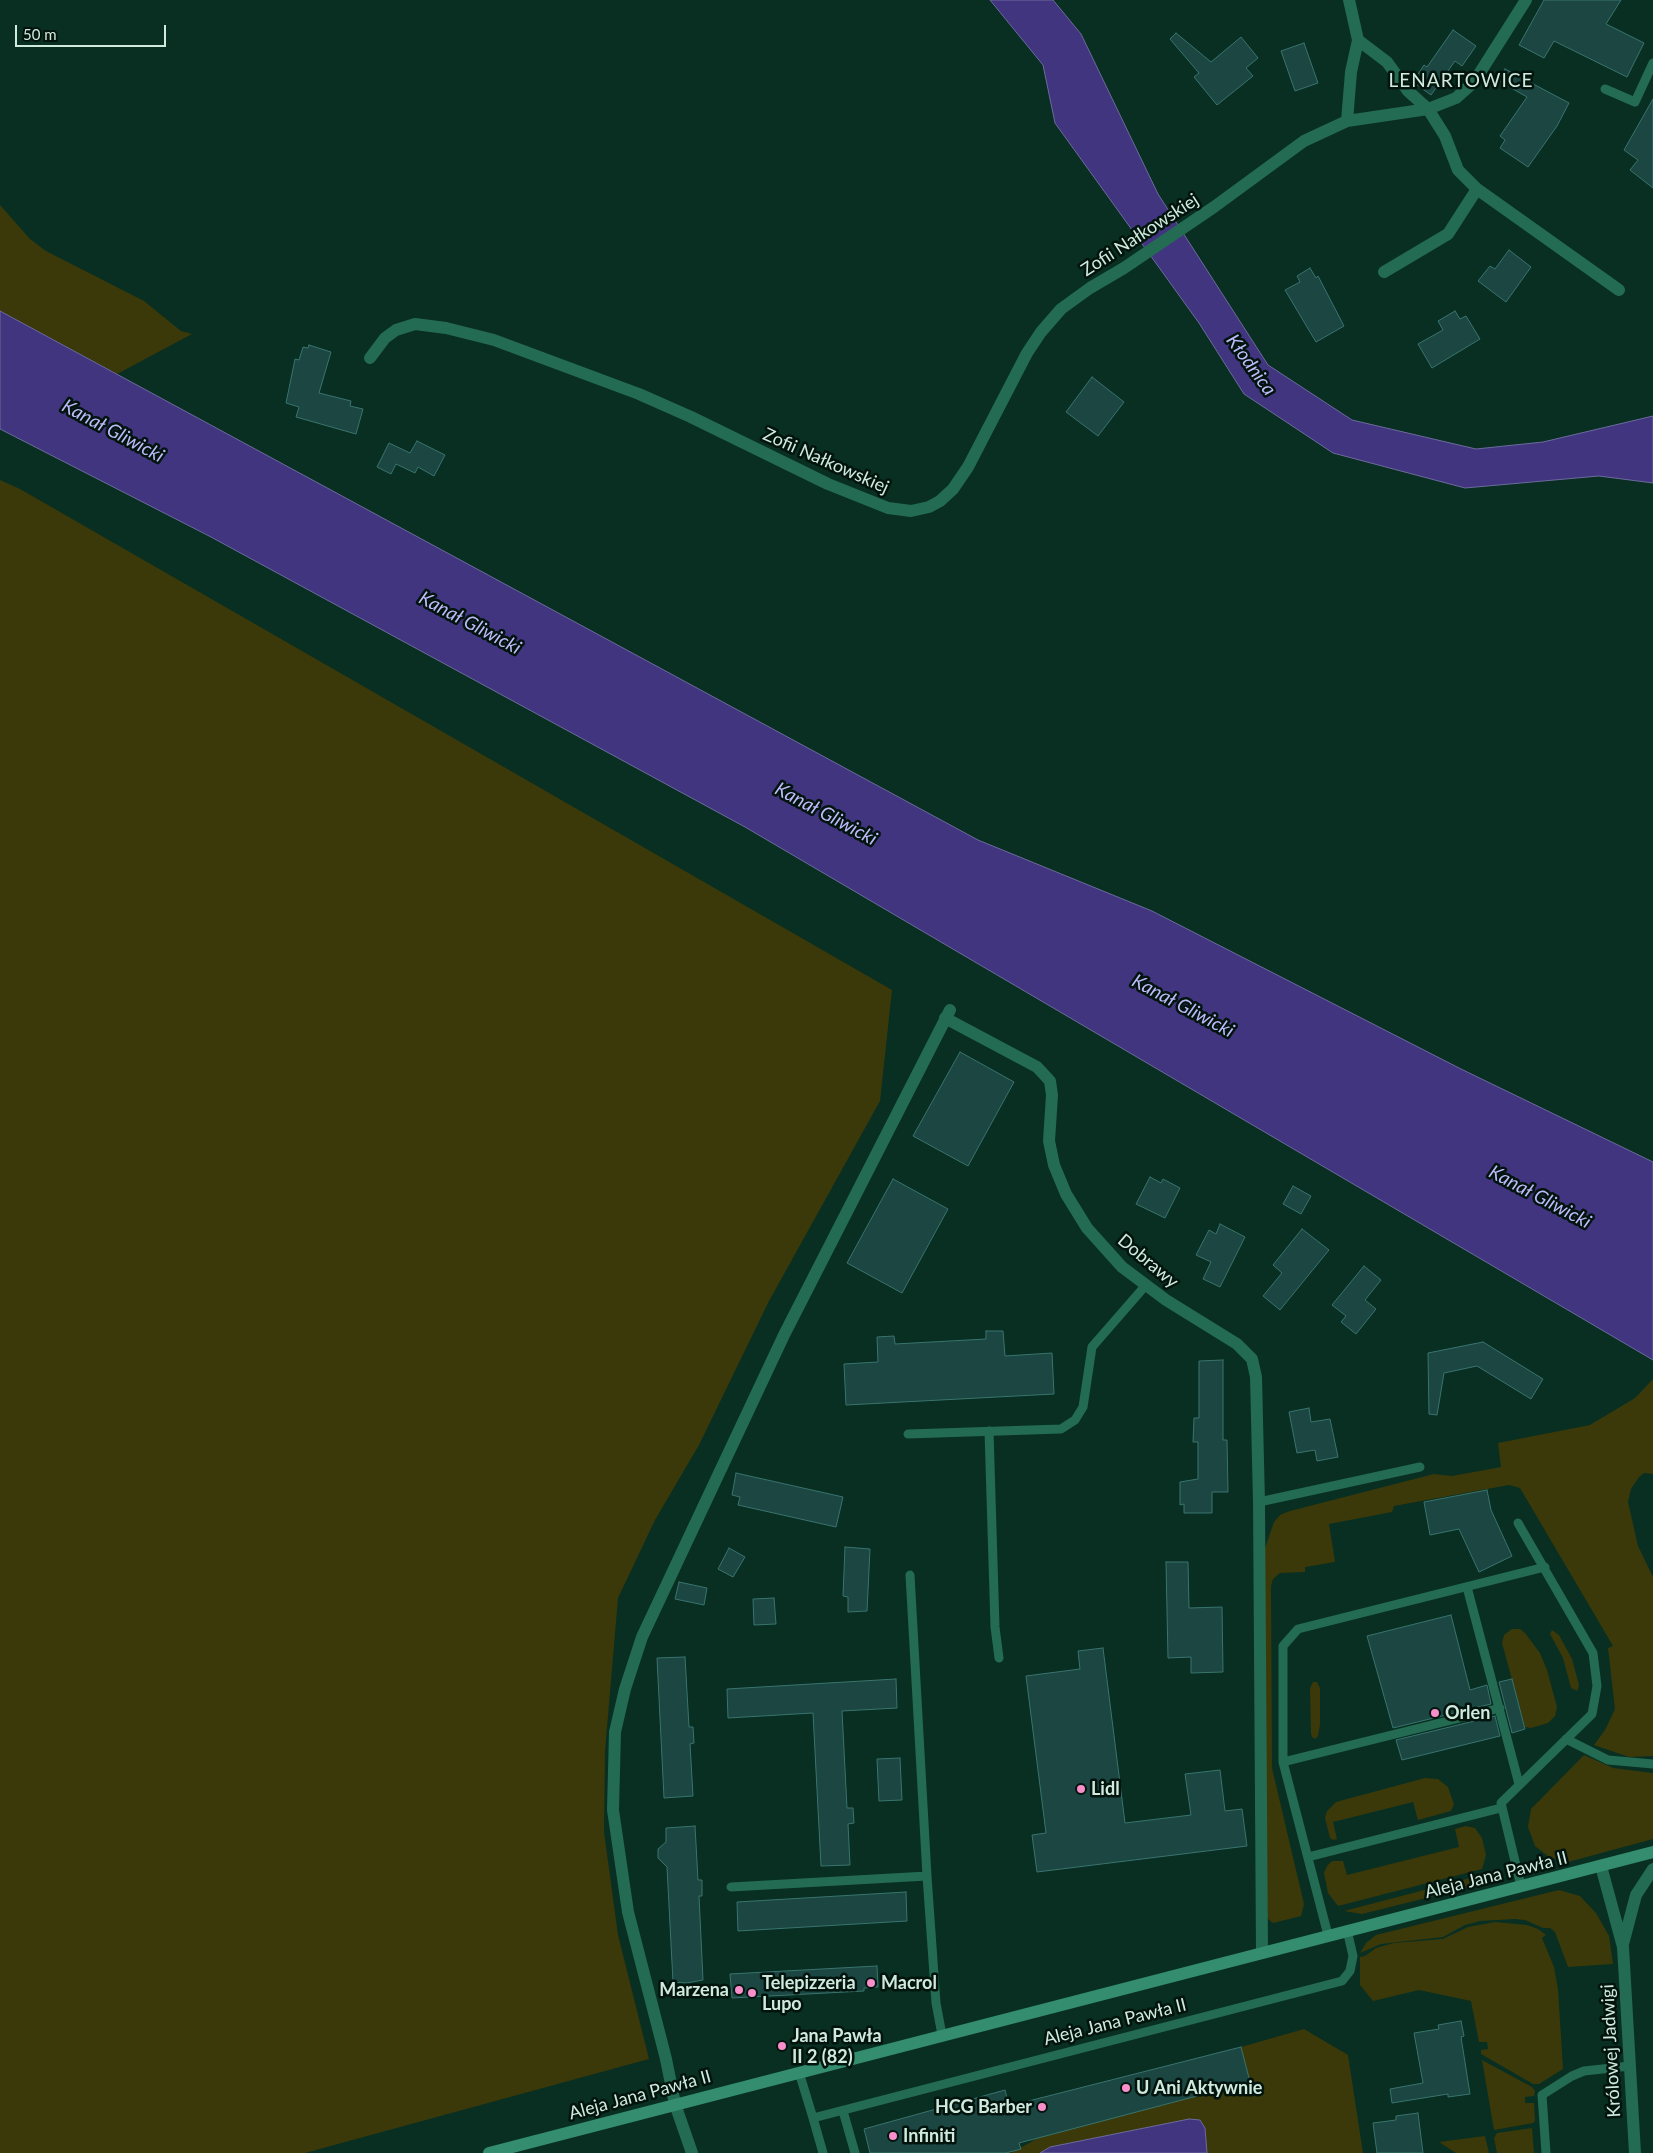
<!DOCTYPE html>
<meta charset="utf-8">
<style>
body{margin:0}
#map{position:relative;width:1653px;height:2153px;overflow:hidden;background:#082f22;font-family:Lato,sans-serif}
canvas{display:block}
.scale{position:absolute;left:15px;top:25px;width:151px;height:22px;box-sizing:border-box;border:2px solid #d0eade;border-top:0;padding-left:6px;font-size:15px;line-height:18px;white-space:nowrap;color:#d0eade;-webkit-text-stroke:4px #02140d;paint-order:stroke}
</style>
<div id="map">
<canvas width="1653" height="2153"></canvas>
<div class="scale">50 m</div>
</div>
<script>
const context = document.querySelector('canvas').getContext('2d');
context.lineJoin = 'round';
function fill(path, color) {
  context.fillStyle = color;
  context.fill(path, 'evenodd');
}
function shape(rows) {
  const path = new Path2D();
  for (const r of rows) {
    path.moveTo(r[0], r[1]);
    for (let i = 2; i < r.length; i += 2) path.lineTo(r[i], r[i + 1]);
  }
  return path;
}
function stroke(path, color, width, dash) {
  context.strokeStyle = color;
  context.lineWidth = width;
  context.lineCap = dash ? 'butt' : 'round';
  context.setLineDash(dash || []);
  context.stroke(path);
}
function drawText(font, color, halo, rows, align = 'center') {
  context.font = font + ' Lato,sans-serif';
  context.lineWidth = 5;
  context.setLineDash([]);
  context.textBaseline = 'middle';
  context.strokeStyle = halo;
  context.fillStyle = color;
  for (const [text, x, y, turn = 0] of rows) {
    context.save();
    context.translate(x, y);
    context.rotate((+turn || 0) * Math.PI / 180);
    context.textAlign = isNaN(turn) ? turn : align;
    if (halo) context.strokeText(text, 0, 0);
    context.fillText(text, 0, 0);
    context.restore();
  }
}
fill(shape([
 [0,205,30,239,46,251,144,301,181,331,192,334,117,374,0,311],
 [0,480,20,489,892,990,880,1101,769,1301,699,1445,655,1520,618,1598,605,1751,604,1832,618,1935,649,2059,305,2153,0,2153],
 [1653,1379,1653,1474,1644,1473,1639,1477,1631,1489,1628,1502,1638,1546,1653,1577,1653,1756,1629,1757,1594,1745,1605,1730,1615,1709,1608,1648,1613,1646,1520,1488,1509,1485,1394,1506,1392,1512,1329,1524,1335,1562,1305,1567,1305,1572,1280,1573,1273,1579,1271,1586,1272,1768,1304,1904,1301,1916,1273,1923,1268,1919,1265,1910,1265,1548,1274,1522,1280,1515,1290,1511,1434,1474,1452,1476,1501,1467,1498,1443,1590,1425,1635,1398],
 [1512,1629,1520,1629,1525,1633,1540,1653,1547,1670,1557,1707,1555,1716,1548,1723,1531,1728,1525,1727,1502,1643,1504,1635],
 [1552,1630,1559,1635,1572,1659,1579,1685,1577,1691,1571,1688,1563,1658,1550,1634],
 [1313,1682,1317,1682,1320,1688,1320,1724,1318,1736,1315,1739,1312,1737,1311,1733,1310,1688],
 [1584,1755,1613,1768,1653,1773,1653,1839,1568,1862,1549,1857,1535,1846,1528,1827,1531,1809],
 [1425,1778,1438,1779,1448,1787,1454,1804,1451,1811,1418,1820,1413,1802,1333,1822,1337,1839,1333,1840,1330,1838,1325,1818,1327,1811,1336,1802],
 [1466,1826,1475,1828,1482,1838,1486,1855,1482,1869,1338,1906,1328,1893,1324,1873,1327,1866,1332,1861,1343,1861,1347,1875,1459,1847,1455,1829],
 [1478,1876,1466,1888,1362,1914,1344,1911],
 [1559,1890,1580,1896,1596,1913,1609,1936,1613,1964,1568,1967,1555,1932,1550,1928,1543,1928,1525,1920,1515,1919,1480,1921,1465,1925,1443,1937,1381,1944,1360,1953,1366,1943,1376,1935],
 [1495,1922,1527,1925,1538,1929,1546,1935,1542,1938,1554,1967,1558,1989,1563,2069,1539,2084,1533,2084,1481,2054,1481,2050,1488,2049,1487,2042,1479,2042,1471,2001,1419,1990,1373,2001,1360,1985,1360,1957,1365,1956,1376,1948,1394,1943,1443,1939,1468,1927],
 [1304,2029,1348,2055,1363,2153,1011,2153,1040,2137,1250,2082,1241,2047],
 [1482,2060,1532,2087,1535,2091,1534,2096,1525,2097,1525,2103,1534,2103,1535,2121,1533,2123,1494,2130],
 [1532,2128,1534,2153,1497,2153,1494,2138,1497,2133],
 [1485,2136,1489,2153,1456,2153,1439,2142]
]), '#3b3909');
const water = shape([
 [990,0,1053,0,1081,34,1158,194,1268,365,1352,420,1476,449,1543,442,1653,416,1653,483,1599,476,1465,488,1333,453,1244,394,1199,323,1055,123,1043,65,990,0],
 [0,311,978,840,1152,911,1461,1069,1653,1162,1653,1360,745,827,211,537,0,429,0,311],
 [1189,2119,1200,2120,1205,2128,1207,2153,1040,2153,1050,2147,1189,2119]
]);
fill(water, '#413580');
stroke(water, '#6c6b9c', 1);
const building = shape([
 [1544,0,1621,0,1606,24,1644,43,1627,77,1554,41,1544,58,1519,45,1544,0],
 [1453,30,1476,46,1462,66,1455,61,1431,95,1413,82,1424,65,1427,67,1453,30],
 [1176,33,1211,62,1241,37,1258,58,1246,68,1253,76,1217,105,1194,77,1199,73,1170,39,1176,33],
 [1304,43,1318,83,1295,91,1281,51,1304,43],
 [1505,69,1569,103,1557,126,1528,167,1500,148,1505,140,1500,136,1527,97,1499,81,1505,69],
 [1653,99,1653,188,1630,170,1638,160,1624,150,1653,99],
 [1509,250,1531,267,1506,302,1478,281,1490,266,1495,269,1509,250],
 [1310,268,1316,278,1318,276,1344,326,1316,342,1285,290,1300,282,1297,276,1310,268],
 [1455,311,1460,319,1466,316,1480,339,1432,368,1418,344,1443,330,1438,321,1455,311],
 [309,345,331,352,319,393,351,401,350,406,363,409,356,434,296,417,299,407,286,403,295,359,299,360,303,347,308,348,309,345],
 [1092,377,1124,402,1098,436,1066,412,1092,377],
 [417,441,445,455,434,476,418,467,415,473,396,464,391,474,377,467,389,443,410,453,417,441],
 [960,1052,1014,1082,968,1166,913,1136,960,1052],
 [1150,1177,1161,1183,1163,1179,1180,1188,1165,1218,1136,1204,1150,1177],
 [893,1179,948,1209,902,1293,847,1263,893,1179],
 [1293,1186,1311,1196,1301,1214,1283,1204,1293,1186],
 [1220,1224,1245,1237,1220,1287,1203,1279,1211,1262,1196,1255,1209,1230,1216,1234,1220,1224],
 [1302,1229,1329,1250,1280,1310,1263,1296,1282,1273,1273,1265,1302,1229],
 [1364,1266,1381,1280,1365,1300,1376,1309,1356,1334,1341,1322,1346,1316,1332,1305,1364,1266],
 [986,1331,1003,1331,1005,1356,1052,1353,1054,1394,846,1405,844,1364,878,1362,877,1337,894,1336,895,1344,986,1339,986,1331],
 [1483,1342,1543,1379,1531,1399,1477,1366,1444,1373,1437,1415,1429,1414,1428,1353,1483,1342],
 [1223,1360,1223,1440,1227,1440,1228,1492,1212,1492,1212,1513,1184,1513,1184,1504,1180,1505,1180,1482,1198,1479,1198,1442,1193,1442,1194,1418,1199,1418,1199,1361,1223,1360],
 [1309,1408,1311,1422,1330,1419,1338,1457,1317,1461,1315,1450,1297,1453,1289,1412,1309,1408],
 [736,1473,843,1497,836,1527,738,1505,740,1497,732,1495,736,1473],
 [1487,1490,1491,1510,1512,1556,1479,1572,1459,1529,1430,1535,1424,1502,1487,1490],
 [845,1547,870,1549,867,1611,848,1612,848,1597,843,1596,845,1547],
 [729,1548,745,1557,733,1577,718,1569,729,1548],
 [1166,1562,1188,1562,1189,1608,1222,1607,1223,1672,1191,1673,1191,1657,1168,1658,1166,1562],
 [679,1582,707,1588,704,1605,675,1599,679,1582],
 [774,1598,776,1624,754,1625,753,1599,774,1598],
 [1451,1615,1470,1690,1487,1685,1491,1704,1393,1728,1367,1636,1451,1615],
 [1103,1648,1125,1823,1191,1815,1185,1774,1220,1770,1225,1811,1242,1809,1247,1846,1037,1872,1032,1835,1046,1833,1026,1676,1080,1669,1078,1651,1103,1648],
 [685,1657,689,1727,693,1727,694,1743,690,1744,693,1796,664,1798,657,1658,685,1657],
 [896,1679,897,1708,842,1711,847,1808,853,1808,854,1823,848,1824,850,1865,821,1866,813,1713,728,1718,727,1689,896,1679],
 [1512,1679,1525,1729,1512,1733,1499,1682,1512,1679],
 [1495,1716,1500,1736,1402,1760,1396,1740,1495,1716],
 [900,1758,902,1800,879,1801,877,1759,900,1758],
 [695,1826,698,1880,702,1880,702,1896,699,1896,703,1980,687,1983,673,1982,667,1867,658,1858,658,1849,666,1842,666,1828,695,1826],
 [906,1892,907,1921,738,1931,737,1902,906,1892],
 [877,1966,878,1987,864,1988,864,1991,732,1998,730,1974,877,1966],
 [1461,2021,1464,2036,1461,2037,1470,2094,1448,2097,1448,2094,1392,2103,1390,2089,1423,2083,1414,2033,1439,2029,1438,2025,1461,2021],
 [1241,2047,1250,2082,1019,2143,1021,2149,1006,2153,870,2153,864,2129,1005,2090,1009,2106,1241,2047],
 [1418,2113,1423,2153,1377,2153,1373,2123,1396,2120,1396,2116,1418,2113]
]);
fill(building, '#1b4642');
stroke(building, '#3a746e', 1);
stroke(shape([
 [1605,89,1635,102,1653,63],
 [989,1431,995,1627,999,1658],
 [908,1434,1061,1429,1075,1420,1083,1407,1092,1347,1146,1285],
 [1259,1502,1420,1467],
 [1518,1523,1593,1653,1597,1686,1592,1714,1501,1803,1521,1886],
 [910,1575,927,1876,936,2003,942,2035],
 [1467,1587,1519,1784],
 [1566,1739,1608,1760,1653,1764],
 [1283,1762,1500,1708],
 [1308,1857,1501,1808],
 [731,1887,927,1876],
 [1328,1935,1283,1762,1283,1646,1298,1629,1545,1567],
 [799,2072,813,2118,1342,1981,1350,1971,1353,1956,1347,1930],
 [843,2111,855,2153],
 [813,2118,823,2153],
 [1546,2153,1542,2095,1572,2076,1584,2071,1630,2066]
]), '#246b53', 9);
stroke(shape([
 [1349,0,1358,40,1387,62,1408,91,1428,109,1445,136,1458,170,1477,189,1619,290],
 [1347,121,1351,72,1358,40],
 [1384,272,1448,234,1477,189],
 [370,358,385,338,396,330,415,324,446,328,494,340,639,394,691,417,828,484,888,508,911,511,929,507,940,501,953,489,968,467,1027,353,1041,332,1061,309,1090,288,1124,268,1214,207,1304,141,1347,121,1428,109,1456,98,1474,82,1526,0],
 [945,1018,1037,1067,1050,1081,1052,1095,1049,1141,1054,1165,1066,1194,1087,1228,1122,1267,1166,1300,1237,1344,1252,1359,1256,1377,1259,1502,1262,1953],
 [692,2153,675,2104,666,2059,628,1912,613,1810,615,1732,625,1689,642,1637,784,1335,950,1010]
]), '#246b53', 12);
stroke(shape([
 [1601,1866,1623,1947,1635,2153],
 [1623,1944,1636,1895,1653,1869]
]), '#246b53', 12);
stroke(shape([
 [489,2153,1653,1852]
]), '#338d6e', 12);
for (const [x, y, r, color] of [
 [1435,1713,5,"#f98fca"],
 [1081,1789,5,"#f98fca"],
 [871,1983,5,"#f98fca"],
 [739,1990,5,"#f98fca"],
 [752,1993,5,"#f98fca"],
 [782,2046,5,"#f98fca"],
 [1126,2088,5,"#f98fca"],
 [1042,2107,5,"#f98fca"],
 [893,2136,5,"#f98fca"]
]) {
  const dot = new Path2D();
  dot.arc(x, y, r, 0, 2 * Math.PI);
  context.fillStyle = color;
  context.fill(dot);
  stroke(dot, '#02140d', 2);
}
drawText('18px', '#d0eade', '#02140d', [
 ["Zofii Nałkowskiej",1140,235,-33],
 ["Zofii Nałkowskiej",826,461,24],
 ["Dobrawy",1148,1261,40],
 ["Aleja Jana Pawła II",1496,1875,-14],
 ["Aleja Jana Pawła II",1115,2022,-14],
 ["Królowej Jadwigi",1611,2051,-93],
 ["Aleja Jana Pawła II",640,2095,-15]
]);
drawText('bold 18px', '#d0eade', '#02140d', [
 ["Orlen",1445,1713],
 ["Lidl",1091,1789],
 ["Telepizzeria",762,1983],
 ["Lupo",762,2004],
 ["Macrol",881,1983],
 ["Marzena",729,1990,"right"],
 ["Jana Pawła",792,2036],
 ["II 2 (82)",792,2057],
 ["U Ani Aktywnie",1136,2088],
 ["HCG Barber",1032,2107,"right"],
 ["Infiniti",903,2136]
], 'left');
context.letterSpacing = '1px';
drawText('19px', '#d0eade', '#02140d', [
 ["LENARTOWICE",1461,81]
]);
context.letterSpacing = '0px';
drawText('italic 19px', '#bdbafa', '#02140d', [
 ["Kłodnica",1251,365,54],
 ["Kanał Gliwicki",113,431,28],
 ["Kanał Gliwicki",470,623,28],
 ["Kanał Gliwicki",826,814,28],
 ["Kanał Gliwicki",1183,1006,28],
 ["Kanał Gliwicki",1540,1197,28]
]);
</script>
